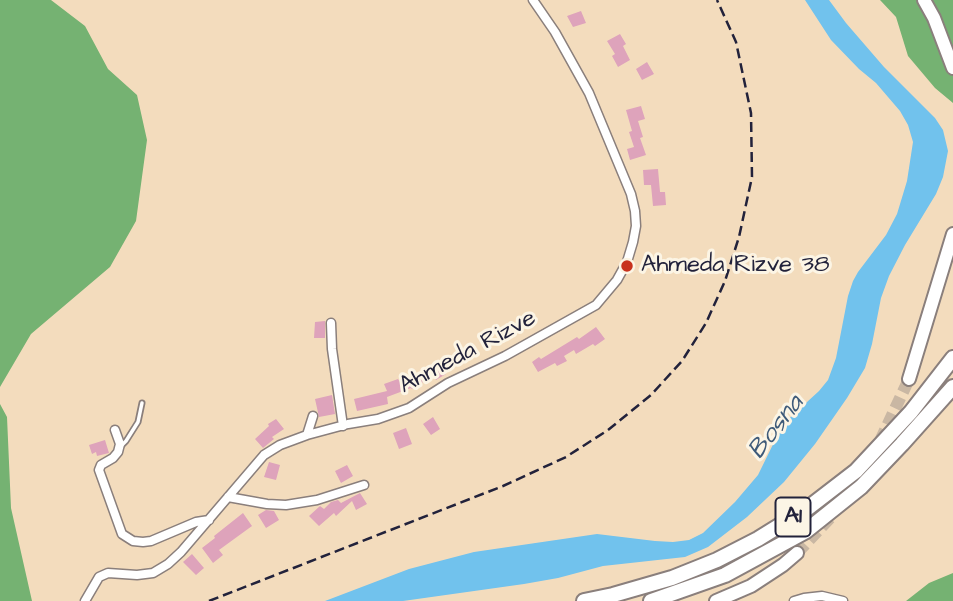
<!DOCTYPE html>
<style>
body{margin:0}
canvas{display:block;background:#f3dcbd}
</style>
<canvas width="953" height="601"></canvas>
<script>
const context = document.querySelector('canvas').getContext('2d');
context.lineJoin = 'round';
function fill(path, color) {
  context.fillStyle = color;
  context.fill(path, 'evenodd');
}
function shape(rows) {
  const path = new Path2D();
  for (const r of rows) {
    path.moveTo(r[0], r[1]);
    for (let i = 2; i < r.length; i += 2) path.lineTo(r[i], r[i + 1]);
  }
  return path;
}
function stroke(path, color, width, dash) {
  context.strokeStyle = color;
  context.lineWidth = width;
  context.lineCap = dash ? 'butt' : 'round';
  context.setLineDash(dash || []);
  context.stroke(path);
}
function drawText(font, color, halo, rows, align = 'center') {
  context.font = font + ' "Architects Daughter",sans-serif';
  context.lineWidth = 6;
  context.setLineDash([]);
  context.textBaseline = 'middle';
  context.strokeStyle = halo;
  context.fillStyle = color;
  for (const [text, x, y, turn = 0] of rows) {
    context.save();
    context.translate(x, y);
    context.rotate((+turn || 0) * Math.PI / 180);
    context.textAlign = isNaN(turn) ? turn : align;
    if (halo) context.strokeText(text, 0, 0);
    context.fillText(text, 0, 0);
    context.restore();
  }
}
fill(shape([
 [0,0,51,0,85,26,108,69,137,95,147,140,136,221,110,267,31,334,0,387],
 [880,0,953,0,953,103,935,88,908,56,896,17],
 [0,404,7,417,11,508,32,601,0,601],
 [953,573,953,601,906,601,929,583]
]), '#75b272');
fill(shape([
 [805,0,829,0,846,23,884,67,935,118,943,130,948,151,943,177,936,194,905,245,889,276,881,298,872,344,865,368,847,398,815,444,784,482,747,517,708,547,685,557,603,566,558,578,524,584,403,601,325,601,409,569,474,552,597,534,655,541,673,542,689,540,703,533,735,502,758,475,783,424,819,391,828,380,836,358,848,296,853,281,858,272,886,235,897,214,907,181,913,142,908,125,900,111,876,83,859,69,831,40]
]), '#71c2ed');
fill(shape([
 [581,11,586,23,573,27,567,16],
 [620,34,626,44,623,46,630,60,618,67,612,56,615,54,607,41],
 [647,62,654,74,642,80,636,69],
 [641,106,645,119,638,121,643,137,640,138,646,155,630,160,627,149,634,147,629,132,632,131,626,110],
 [658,169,660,192,665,192,666,205,653,206,651,185,644,185,643,170],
 [325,321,325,338,314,338,315,322],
 [596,327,605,339,595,346,593,344,576,354,574,350,564,356,567,361,557,366,555,363,538,372,532,362,539,357,541,359,577,337,579,339],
 [439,362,446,374,436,380,429,368],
 [415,372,423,382,412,389,411,388,387,397,388,404,357,411,354,399,387,391,384,384,398,379,400,382],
 [332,395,335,414,319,417,315,399],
 [433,417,440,429,431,435,423,424],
 [276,419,284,429,272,437,274,439,263,448,255,439,269,426,268,424],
 [406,428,412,444,399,449,393,433],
 [105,440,109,453,97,456,96,452,92,454,89,445],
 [269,462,280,465,276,480,264,477],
 [347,465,353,476,341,483,335,471],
 [360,493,367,504,356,510,352,501,336,516,334,513,319,526,309,516,320,506,324,509,331,502,338,500,341,503],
 [266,510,274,511,279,520,266,528,258,515],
 [243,513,252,526,219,550,223,555,213,563,202,548,215,538,214,536],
 [192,554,204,568,196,575,183,562]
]), '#dea3bb');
stroke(shape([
 [880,441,909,379],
 [797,553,830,518]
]), '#c9b7a3', 12, [12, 6]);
const service = shape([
 [120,447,126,441,138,422,142,403]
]);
const minor = shape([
 [331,323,332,349,343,426],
 [115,430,120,444,118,452,113,458,101,465,99,470,122,534,133,541,143,542,151,541,196,522,209,520],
 [307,435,313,416],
 [228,497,267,504,286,505,317,500,364,485],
 [85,601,99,577,108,573,137,575,153,573,168,564,181,552,264,455,280,445,307,435,348,424,378,419,409,408,448,383,505,356,596,305,617,280,627,262,633,242,636,226,635,211,631,194,589,93,555,32,533,0],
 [794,601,804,598,822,596,843,601]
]);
const primary = shape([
 [924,0,934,18,953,68],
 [909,379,953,234],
 [716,601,751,586,783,565,797,553]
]);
const motorway = shape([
 [584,601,613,595,672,578,717,560,758,539,808,508,856,471,911,412,953,358],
 [651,601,725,575,806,531,861,487,902,444,953,387]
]);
stroke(service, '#8a7f7c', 7);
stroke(minor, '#8a7f7c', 11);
stroke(primary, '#8a7f7c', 16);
stroke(motorway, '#8a7f7c', 18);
stroke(service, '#fff', 3.5);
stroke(minor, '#fff', 8);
stroke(primary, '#fff', 12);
stroke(motorway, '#fff', 14);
stroke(shape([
 [209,601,503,486,566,457,608,430,651,395,682,361,706,323,725,281,739,237,752,177,751,113,736,42,717,0]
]), '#22223b', 2.5, [10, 5]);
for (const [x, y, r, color] of [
 [627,266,7,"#c8321e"]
]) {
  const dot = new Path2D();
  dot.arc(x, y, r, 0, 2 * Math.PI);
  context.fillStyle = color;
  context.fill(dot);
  stroke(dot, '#fcf5e5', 2.5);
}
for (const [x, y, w] of [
 [793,517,35]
]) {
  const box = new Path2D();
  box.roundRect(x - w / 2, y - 19.5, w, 39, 5);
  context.fillStyle = '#fcf5e5';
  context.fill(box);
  stroke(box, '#22223b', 2);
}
drawText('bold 23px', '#22223b', null, [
 ["A1",793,517]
]);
drawText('24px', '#22223b', '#fcf5e5', [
 ["Ahmeda Rizve 38",641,266]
], 'left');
drawText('24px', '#22223b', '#fcf5e5', [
 ["Ahmeda Rizve",468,353,-28]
]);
drawText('italic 26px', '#3e5a79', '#fcf5e5', [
 ["Bosna",777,428,-52]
]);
</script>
